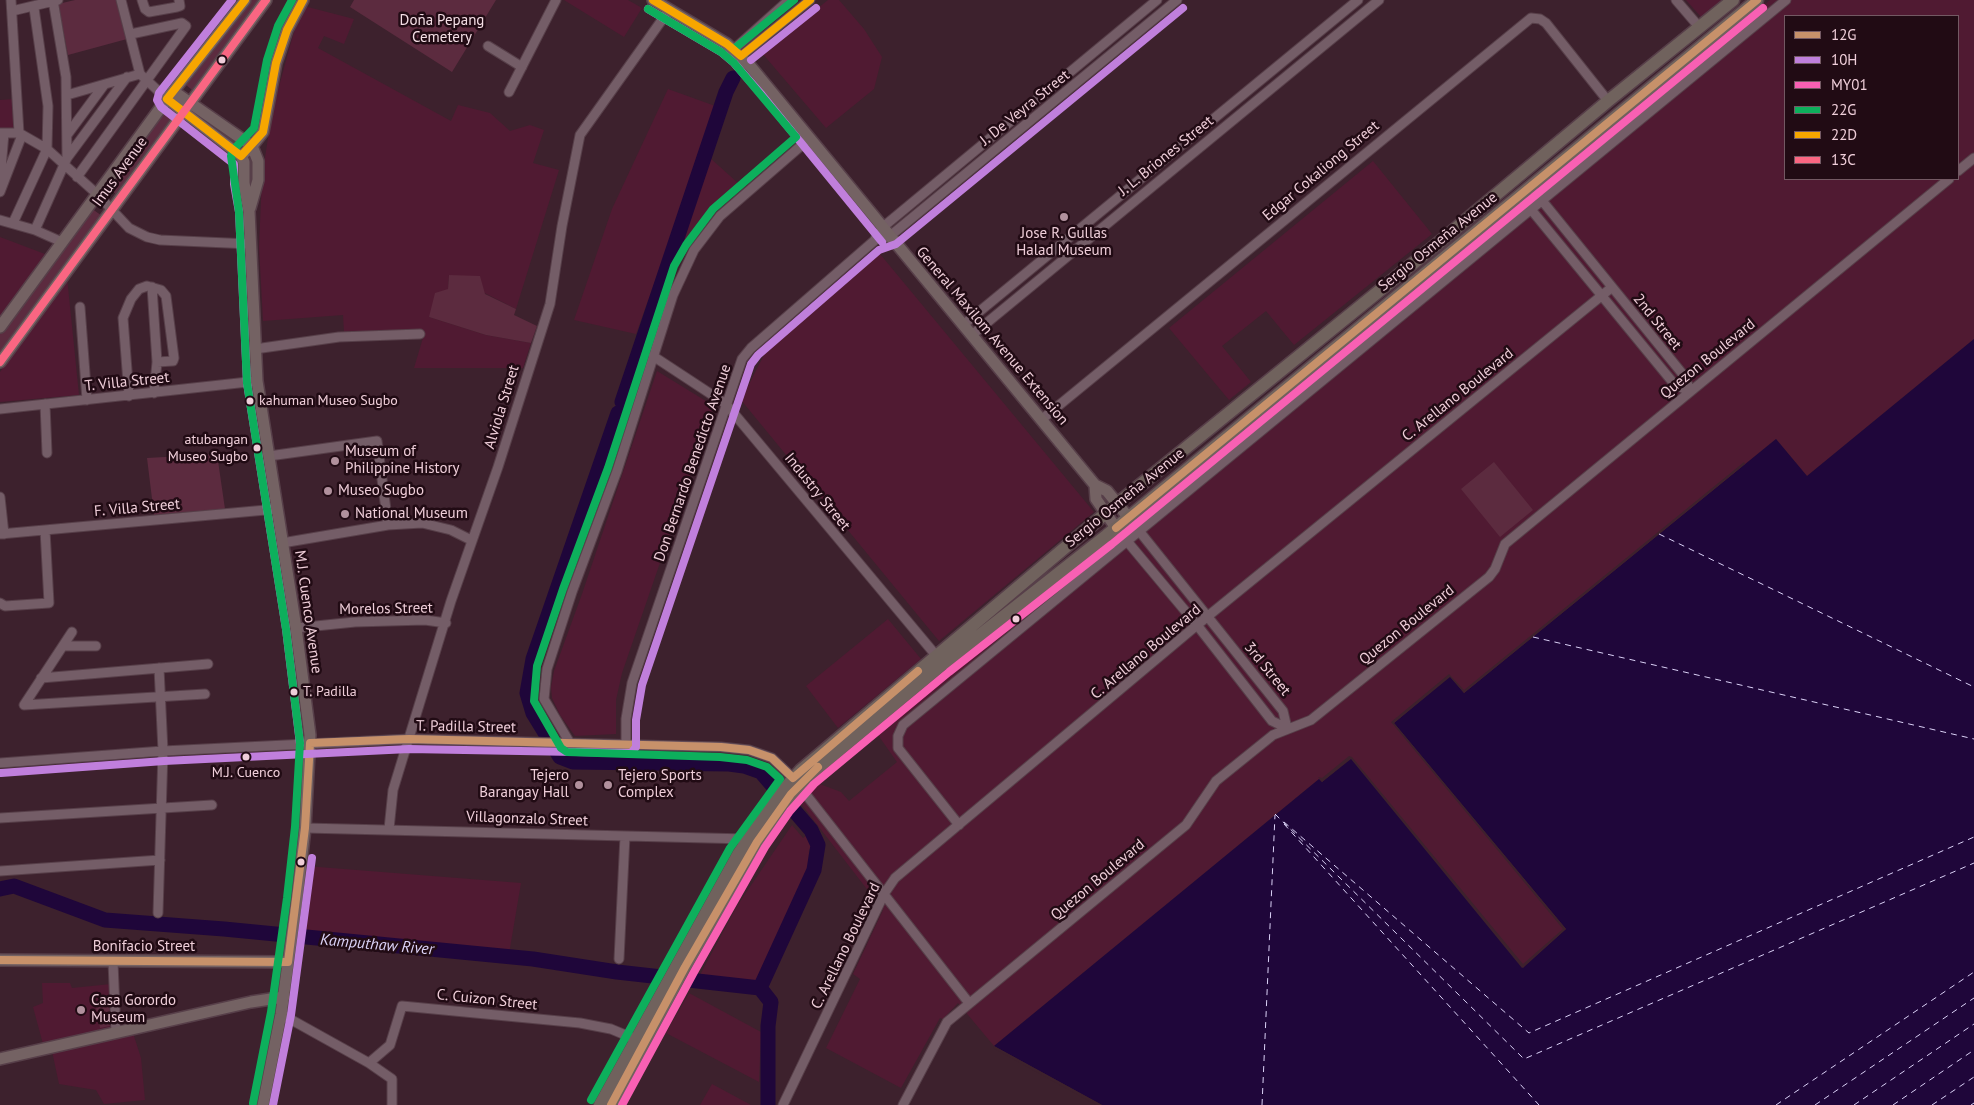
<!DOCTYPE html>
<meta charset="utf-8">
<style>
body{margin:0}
#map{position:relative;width:1974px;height:1105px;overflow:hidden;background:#3d212d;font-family:"PT Sans",sans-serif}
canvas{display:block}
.legend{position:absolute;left:1784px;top:15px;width:175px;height:165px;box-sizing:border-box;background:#210b14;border:1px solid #735963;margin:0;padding:6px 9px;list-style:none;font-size:15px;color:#efced9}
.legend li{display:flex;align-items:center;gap:10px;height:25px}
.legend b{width:25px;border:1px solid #735963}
</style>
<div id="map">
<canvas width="1974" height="1105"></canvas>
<ul class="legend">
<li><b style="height:6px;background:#c7916a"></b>12G</li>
<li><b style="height:6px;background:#c07fdc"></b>10H</li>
<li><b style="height:6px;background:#f860b3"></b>MY01</li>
<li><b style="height:6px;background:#0daf5c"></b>22G</li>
<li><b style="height:6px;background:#f7a600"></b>22D</li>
<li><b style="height:6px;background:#fa6682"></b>13C</li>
</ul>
</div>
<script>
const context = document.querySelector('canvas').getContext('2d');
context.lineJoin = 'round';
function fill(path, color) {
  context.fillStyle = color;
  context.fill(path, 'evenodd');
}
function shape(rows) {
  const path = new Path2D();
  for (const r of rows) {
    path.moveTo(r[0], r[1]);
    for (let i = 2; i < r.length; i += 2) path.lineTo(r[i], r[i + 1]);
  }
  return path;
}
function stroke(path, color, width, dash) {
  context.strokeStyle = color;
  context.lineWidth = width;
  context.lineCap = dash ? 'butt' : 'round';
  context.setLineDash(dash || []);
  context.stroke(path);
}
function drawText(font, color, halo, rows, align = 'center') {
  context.font = font + ' "PT Sans",sans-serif';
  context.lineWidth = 5;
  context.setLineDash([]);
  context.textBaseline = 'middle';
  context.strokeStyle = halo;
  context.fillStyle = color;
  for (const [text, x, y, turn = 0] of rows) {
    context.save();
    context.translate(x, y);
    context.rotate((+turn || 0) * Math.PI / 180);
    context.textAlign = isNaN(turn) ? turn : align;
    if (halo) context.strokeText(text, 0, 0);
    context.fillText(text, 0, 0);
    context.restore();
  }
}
fill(shape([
 [564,0,628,0,642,8,624,37],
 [828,0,839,0,864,29,882,57,874,89,826,128,762,53],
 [1686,0,1722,0,1701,17],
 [1770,0,1974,0,1974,339,1807,476,1776,439,1464,693,1450,677,1394,723,1566,929,1522,968,1350,758,1322,782,1319,779,994,1046,958,1003,943,1019,940,1018,901,1088,826,1048,860,979,853,974,883,910,802,805,817,783,841,792,849,801,897,762,878,735,899,715],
 [1785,16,1958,16,1958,179,1785,179],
 [304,6,354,19,344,44,324,36,318,48,451,121,458,105,490,113,510,131,530,125,544,130,533,163,559,170,516,309,449,275,448,289,429,317,486,335,531,343,523,368,414,368,425,331,344,332,343,315,263,321,259,247,262,177,272,112,293,35],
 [668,89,718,107,636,334,574,320,612,209],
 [14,99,15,128,0,129,0,100],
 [709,157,739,184,682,248,692,206],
 [1373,161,1432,234,1294,345,1266,311,1222,346,1251,382,1229,400,1169,328],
 [0,237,45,254,0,318],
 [880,254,1094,512,939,641,741,400,765,353],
 [67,277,79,395,0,402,0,372],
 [657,371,714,406,622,673,616,700,616,734,575,736,560,715,552,698,551,687,554,671,582,594],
 [888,619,921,659,838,728,806,686],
 [792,825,803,838,816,828,822,838,809,850,808,869,754,985,700,975,737,906],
 [306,866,521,883,509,954,299,935],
 [42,983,70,983,72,988,111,984,111,1029,43,1044,33,1007,43,1003],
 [689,993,761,1032,759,1082,666,1033],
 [133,1033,141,1058,145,1100,104,1104,96,1090,59,1084,52,1051],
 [712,1084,751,1105,752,1105,700,1105]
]), '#501a32');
fill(shape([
 [75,0,118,0,127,39,68,55,58,4],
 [245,0,270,0,196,93,181,81],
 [354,0,496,0,452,72,350,7],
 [162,105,178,117,120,197,104,185],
 [88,206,105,218,0,362,0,328],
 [449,275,480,276,485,294,516,309,514,315,537,326,531,343,486,335,429,317,435,293,448,289],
 [217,454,225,509,154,515,147,458],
 [1494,462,1533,510,1500,537,1461,489],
 [109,1001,110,1026,100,1028,95,1002]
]), '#5c2b3f');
fill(shape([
 [1974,339,1974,1105,1102,1105,994,1046,1319,779,1322,782,1351,758,1523,968,1566,929,1394,723,1450,676,1464,693,1776,439,1807,476]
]), '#1f063a');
fill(shape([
 [1744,462,1745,464,1464,693,1450,677,1394,723,1566,929,1522,968,1351,759,1322,782,1318,777,1322,778,1349,756,1352,757,1523,964,1563,929,1391,722,1449,674,1464,690],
 [994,1046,1102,1105,1096,1105,993,1048]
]), '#3d212d');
stroke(shape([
 [622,402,726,92,733,78],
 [618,413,533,659,527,693,533,713,560,757,573,762,729,764,744,766,761,772,811,830,818,845,814,870,760,988],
 [0,889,14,886,105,920,224,929,533,959,617,972,760,988],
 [760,988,771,1002,768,1026,768,1105]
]), '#1f063a', 15);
stroke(shape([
 [1659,534,1974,687],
 [1533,637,1974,739],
 [1275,814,1524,1059,1974,863],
 [1284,822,1529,1033,1974,837],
 [1284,824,1539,1105],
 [1262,1105,1275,815],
 [1776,1105,1974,972],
 [1815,1105,1974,998],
 [1854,1105,1974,1024],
 [1893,1105,1974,1050],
 [1932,1105,1974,1077],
 [1971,1105,1974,1103]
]), '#dbd2f7', 1, [6, 5]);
const minor = shape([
 [11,0,19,133],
 [53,0,66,77,67,158],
 [121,0,140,74,167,99],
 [142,0,145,9,149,12,177,7,180,6,179,0],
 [1676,0,1700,28],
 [12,11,58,0],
 [488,46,522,67],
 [733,50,789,0],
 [741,56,810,0],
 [509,92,556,0],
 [67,95,140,74],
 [0,133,19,133,47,149,97,194,129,228,147,237,160,240,250,244],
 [67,135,104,85],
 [1958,171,1974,158],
 [77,177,186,26,182,23,131,34],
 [0,182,4,133],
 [1531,187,1685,377,1690,391],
 [0,192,22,135],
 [1520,196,1675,385,1690,391],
 [0,220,35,230,62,242],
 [13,223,47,149,48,106,34,8],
 [35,230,67,158,127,77],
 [884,238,890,236,1177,0],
 [152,287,157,362,154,393],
 [80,307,87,400],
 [963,325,1358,0],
 [972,335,1379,0],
 [255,349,339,337,420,334],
 [653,356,726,404,939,659],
 [129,396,123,318,131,299,139,289,147,286,161,290,166,296,174,358,173,361,157,362],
 [45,404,47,453],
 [0,409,257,381],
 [1041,420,1531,18,1540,19,1546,23,1608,101],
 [269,456,377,441,388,525],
 [0,497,4,534],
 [1128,517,1283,711,1287,728],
 [1116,528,1197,625,1272,721,1287,728],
 [0,534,277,509],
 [282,543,388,525,422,523,451,530,471,540],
 [0,603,5,606,49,603,45,530],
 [296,628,355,622,425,620,446,623],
 [72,632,24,705,205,694],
 [63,646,96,646],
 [41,678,208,664],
 [570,743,544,699,547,669,572,592,617,471,673,295,694,250,720,216,810,138],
 [626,745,626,719,632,683,742,359,751,348,874,241,883,227,1157,0],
 [0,763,163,751,409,739,721,747,749,750,772,758,793,778,969,1003],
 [0,818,212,805],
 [959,825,898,748,898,736,903,725,1786,0],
 [305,828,747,839],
 [389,829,393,790,451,601,498,467,550,304,562,226,580,135,669,10],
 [0,871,160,860],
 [158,913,163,751,159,668],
 [619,959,625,836],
 [113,962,116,1033],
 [281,1014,369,1063,392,1079,392,1105],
 [369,1063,390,1045,402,1006,580,1023,611,1029,635,1039],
 [783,1105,884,894,895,878,1197,625,1611,288],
 [903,1105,947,1022,1186,825,1216,781,1273,735,1311,720,1489,577,1495,569,1505,544,1949,179]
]);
const major = shape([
 [653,0,727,44,751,67,1095,485,1107,491,1128,517],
 [173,91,252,146,258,161,258,180,250,208],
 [167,99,241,156,244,162,244,183,249,211,257,381,296,628,310,735,305,828,297,899,281,1014,263,1105],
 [241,156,252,146,263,132,276,63,287,30,303,0],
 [0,327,167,99,245,0],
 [0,362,266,0],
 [1095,485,1096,499,1116,528],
 [0,960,288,962],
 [0,1059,251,1002,284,997]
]);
const highway = shape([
 [600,1105,739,853,776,798,801,770,1118,503,1442,240,1608,101,1733,0],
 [611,1105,685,967,757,842,782,805,807,777,943,664,1106,536,1757,0]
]);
stroke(minor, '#573f49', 11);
stroke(major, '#573f49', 14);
stroke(highway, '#573f49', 15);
stroke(minor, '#745d67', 9);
stroke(major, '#746263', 11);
stroke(highway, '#70625d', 12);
stroke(shape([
 [1116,528,1757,0],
 [0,960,288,962,305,828,310,743,409,739,721,747,749,750,772,758,793,778,918,671],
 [611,1105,685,967,757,842,791,794,818,767]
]), '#c7916a', 8);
stroke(shape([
 [232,0,159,93,157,100,161,107,234,164,234,184,239,212,247,383,286,629,300,744],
 [648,9,721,52,734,63,762,95,882,242],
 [751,60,816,8],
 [1,773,164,761,409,749,631,753,636,747,636,720,642,685,751,364,758,355,879,250,896,244,1183,8],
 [273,1105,291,1015,312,858]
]), '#c07fdc', 8);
stroke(shape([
 [622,1105,694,972,765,847,790,811,814,784,949,672,1112,544,1763,8]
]), '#f860b3', 8);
stroke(shape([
 [735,48,794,0],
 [591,1100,730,848,780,779,767,767,747,760,720,757,567,752,561,748,534,701,537,666,563,589,608,468,674,266,686,245,713,209,796,137,734,63,721,52,648,9],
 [253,1103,271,1012,287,898,295,827,300,743,286,629,247,383,239,212,231,156,233,150,254,128,267,60,278,26,292,0]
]), '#0daf5c', 8);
stroke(shape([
 [245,0,167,99,241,156,263,132,276,63,287,30,303,0],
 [653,0,727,44,741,56,810,0]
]), '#f7a600', 8);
stroke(shape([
 [0,362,266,0]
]), '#fa6682', 8);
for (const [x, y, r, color] of [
 [222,60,4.5,"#efced9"],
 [1064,217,5,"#b1919d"],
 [250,401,4.5,"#efced9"],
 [257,448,4.5,"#efced9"],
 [335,461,5,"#b1919d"],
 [328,491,5,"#b1919d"],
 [345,514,5,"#b1919d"],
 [1016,619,4.5,"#efced9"],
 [294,692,4.5,"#efced9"],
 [246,757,4.5,"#efced9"],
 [579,785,5,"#b1919d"],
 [608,785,5,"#b1919d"],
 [301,862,4.5,"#efced9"],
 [81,1010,5,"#b1919d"]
]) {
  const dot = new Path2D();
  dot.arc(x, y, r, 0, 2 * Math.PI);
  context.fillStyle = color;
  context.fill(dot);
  stroke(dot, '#210b14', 2);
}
drawText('14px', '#efced9', '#210b14', [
 ["kahuman Museo Sugbo",259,401],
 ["atubangan",248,440,"right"],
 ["Museo Sugbo",248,457,"right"],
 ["T. Padilla",303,692],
 ["M.J. Cuenco",246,773,"center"]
], 'left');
drawText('15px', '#f4dee5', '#210b14', [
 ["Doña Pepang",442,21],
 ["Cemetery",442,38]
]);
drawText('15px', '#efced9', '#210b14', [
 ["J. De Veyra Street",1025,108,-39],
 ["J. L. Briones Street",1166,156,-39],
 ["Edgar Cokaliong Street",1321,171,-40],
 ["Imus Avenue",120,172,-54],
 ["Sergio Osmeña Avenue",1438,242,-39],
 ["2nd Street",1657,322,51],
 ["General Maxilom Avenue Extension",992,336,50],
 ["Quezon Boulevard",1708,359,-39],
 ["T. Villa Street",127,382,-6],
 ["C. Arellano Boulevard",1458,395,-39],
 ["Alviola Street",502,407,-73],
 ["Don Bernardo Benedicto Avenue",693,463,-71],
 ["Industry Street",817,492,51],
 ["Sergio Osmeña Avenue",1125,498,-39],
 ["F. Villa Street",137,508,-5],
 ["Morelos Street",386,609,-1],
 ["M.J. Cuenco Avenue",308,612,82],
 ["Quezon Boulevard",1407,625,-39],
 ["C. Arellano Boulevard",1146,652,-40],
 ["3rd Street",1267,669,51],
 ["T. Padilla Street",466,727,1],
 ["Villagonzalo Street",527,819,2],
 ["Quezon Boulevard",1098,880,-40],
 ["C. Arellano Boulevard",846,946,-64],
 ["Bonifacio Street",144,947],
 ["C. Cuizon Street",487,1000,6]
]);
drawText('15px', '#efced9', '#210b14', [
 ["Jose R. Gullas",1064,234,"center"],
 ["Halad Museum",1064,251,"center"],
 ["Museum of",345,452],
 ["Philippine History",345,469],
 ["Museo Sugbo",338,491],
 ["National Museum",355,514],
 ["Tejero",569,776,"right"],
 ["Barangay Hall",569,793,"right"],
 ["Tejero Sports",618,776],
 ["Complex",618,793],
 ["Casa Gorordo",91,1001],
 ["Museum",91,1018]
], 'left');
drawText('italic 16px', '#dbd2f7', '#210b14', [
 ["Kamputhaw River",377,945,5]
]);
</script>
